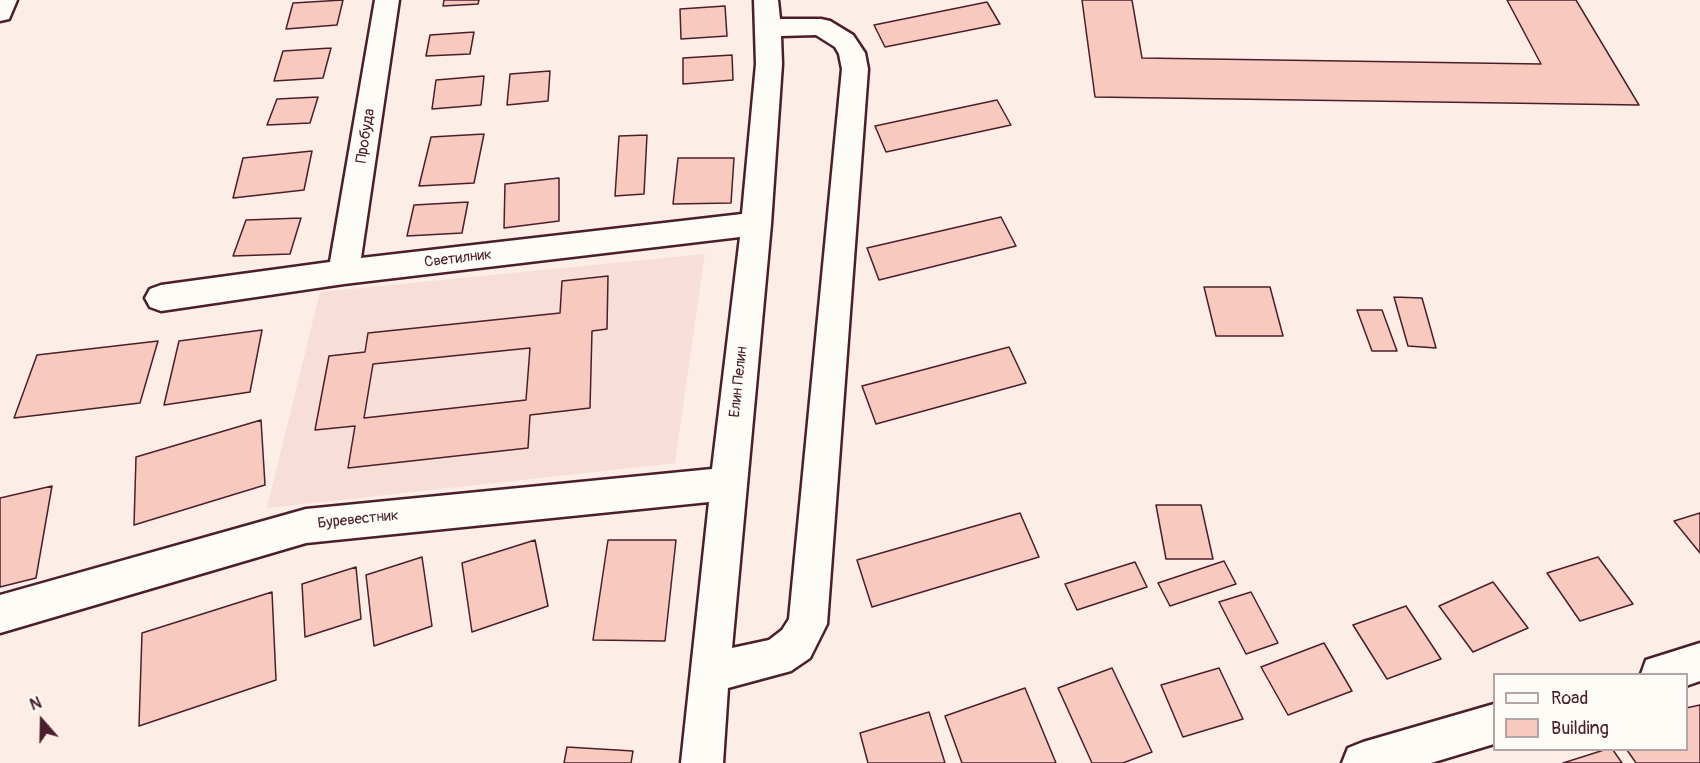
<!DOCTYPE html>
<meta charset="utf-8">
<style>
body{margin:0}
#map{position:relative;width:1700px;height:763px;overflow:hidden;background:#fcede6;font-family:Pangolin,sans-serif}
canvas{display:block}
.legend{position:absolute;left:1493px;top:673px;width:195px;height:78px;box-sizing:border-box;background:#fdfcf7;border:2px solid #b5a4a5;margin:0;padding:8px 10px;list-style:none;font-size:18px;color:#4a1f2b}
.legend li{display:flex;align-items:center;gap:12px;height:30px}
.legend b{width:30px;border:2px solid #b5a4a5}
.north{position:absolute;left:12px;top:691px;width:60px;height:60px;-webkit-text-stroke:4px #fdfcf7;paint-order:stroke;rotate:340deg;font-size:16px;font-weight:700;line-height:24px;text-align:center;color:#4a1f2b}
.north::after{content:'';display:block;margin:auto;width:21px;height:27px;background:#4a1f2b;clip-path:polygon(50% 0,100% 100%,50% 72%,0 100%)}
</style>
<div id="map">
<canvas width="1700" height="763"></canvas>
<ul class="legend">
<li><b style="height:8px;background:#fdfcf7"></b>Road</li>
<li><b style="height:16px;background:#f8c9bf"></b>Building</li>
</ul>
<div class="north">N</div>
</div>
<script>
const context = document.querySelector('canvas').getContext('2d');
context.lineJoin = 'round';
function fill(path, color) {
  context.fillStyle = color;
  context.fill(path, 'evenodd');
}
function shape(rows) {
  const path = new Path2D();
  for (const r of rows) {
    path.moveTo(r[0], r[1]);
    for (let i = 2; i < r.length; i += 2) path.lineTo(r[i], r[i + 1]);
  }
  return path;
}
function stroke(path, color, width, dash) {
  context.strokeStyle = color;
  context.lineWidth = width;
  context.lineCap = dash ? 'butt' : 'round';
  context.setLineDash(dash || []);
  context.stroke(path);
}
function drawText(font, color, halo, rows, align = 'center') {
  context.font = font + ' Pangolin,sans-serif';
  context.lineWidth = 4.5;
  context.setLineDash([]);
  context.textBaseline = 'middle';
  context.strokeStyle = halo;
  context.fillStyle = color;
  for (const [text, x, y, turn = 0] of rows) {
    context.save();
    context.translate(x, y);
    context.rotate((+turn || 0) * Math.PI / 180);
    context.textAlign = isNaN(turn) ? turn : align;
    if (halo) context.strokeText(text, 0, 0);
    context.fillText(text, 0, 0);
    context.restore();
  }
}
fill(shape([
 [705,254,675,463,267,508,320,292]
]), '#f7ded6');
const building = shape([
 [343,0,337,25,286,29,293,3,343,0],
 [444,0,479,0,478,4,443,6,444,0],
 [1082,0,1132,0,1142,58,1541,64,1507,0,1576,0,1639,105,1095,97,1082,0],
 [987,2,1000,24,885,47,874,25,987,2],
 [725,6,727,36,681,39,680,9,725,6],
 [474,32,470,54,426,56,430,35,474,32],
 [331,48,323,78,274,81,283,51,331,48],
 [732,55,733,80,683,84,683,58,732,55],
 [550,71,548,101,507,105,510,74,550,71],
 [484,76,481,105,432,109,436,80,484,76],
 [318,97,310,123,267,125,277,99,318,97],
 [997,100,1011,125,886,152,875,126,997,100],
 [484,134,474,183,419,186,431,137,484,134],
 [647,135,644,194,615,196,619,136,647,135],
 [312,151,304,190,233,198,243,158,312,151],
 [678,158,734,158,731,203,673,204,678,158],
 [559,178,559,221,504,228,505,184,559,178],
 [468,202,462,233,407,236,414,205,468,202],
 [1001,217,1016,246,879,280,867,248,1001,217],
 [301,218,290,254,233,256,246,220,301,218],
 [608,276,607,329,592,331,590,408,530,415,528,448,348,468,355,426,315,430,329,356,365,352,368,333,560,313,562,281,608,276],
 [530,348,526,400,364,418,373,364,530,348],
 [1204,287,1270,287,1283,336,1216,336,1204,287],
 [1394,297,1422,298,1436,348,1408,346,1394,297],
 [1357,310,1382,310,1397,351,1372,351,1357,310],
 [262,330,250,392,164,405,179,341,262,330],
 [158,341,140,403,14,418,37,355,158,341],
 [1009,347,1026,383,876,424,862,386,1009,347],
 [261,420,265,485,134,525,136,457,261,420],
 [52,486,36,578,0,587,0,498,52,486],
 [1156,505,1201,505,1213,559,1166,559,1156,505],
 [1020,513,1039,557,872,607,857,560,1020,513],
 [1700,513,1700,553,1674,521,1700,513],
 [535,540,548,606,472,632,462,563,535,540],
 [608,540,676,540,665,641,593,640,608,540],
 [422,557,432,626,374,646,366,575,422,557],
 [1598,557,1633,604,1580,621,1547,573,1598,557],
 [1224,561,1236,584,1170,606,1158,583,1224,561],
 [1135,562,1147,587,1077,610,1065,584,1135,562],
 [356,567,361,619,305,637,302,584,356,567],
 [1493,582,1528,628,1473,652,1439,606,1493,582],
 [272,592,276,680,139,726,142,633,272,592],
 [1251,592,1278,643,1246,654,1219,602,1251,592],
 [1406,606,1441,659,1387,679,1353,625,1406,606],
 [1324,643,1352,691,1288,715,1261,667,1324,643],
 [1112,668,1152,752,1123,763,1092,763,1058,688,1112,668],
 [1219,668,1243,719,1183,737,1161,685,1219,668],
 [1025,688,1056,763,962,763,945,716,1025,688],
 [1700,705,1700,763,1636,763,1627,750,1686,750,1686,708,1700,705],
 [929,712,945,763,868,763,860,733,929,712],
 [567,747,633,751,631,763,564,763,567,747],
 [1604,750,1613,750,1622,763,1563,763,1604,750]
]);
fill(building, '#f8c9bf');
stroke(building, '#4a1f2b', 1.5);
const minor = shape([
 [0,0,17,0,9,19,0,21,0,0],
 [375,0,399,0,361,258,742,214,756,64,754,0,778,0,780,19,821,19,830,21,853,35,865,53,868,69,827,624,810,658,791,671,728,688,723,763,681,763,709,502,306,543,0,633,0,595,306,509,712,469,740,237,344,284,161,311,150,307,145,298,150,289,161,285,330,262,375,0],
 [816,35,835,47,839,54,842,69,789,619,782,630,769,640,732,648,771,224,782,64,781,36,816,35],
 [1700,643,1700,681,1686,686,1686,674,1641,674,1646,660,1700,643],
 [1494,704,1494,744,1431,763,1342,763,1348,748,1363,742,1494,704]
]);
stroke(minor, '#4a1f2b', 5);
fill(minor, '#fdfcf7');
drawText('15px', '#4a1f2b', '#fdfcf7', [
 ["Пробуда",366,136,-81],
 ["Светилник",458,259,-7],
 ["Елин Пелин",739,382,-84],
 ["Буревестник",358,520,-6]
]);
</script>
